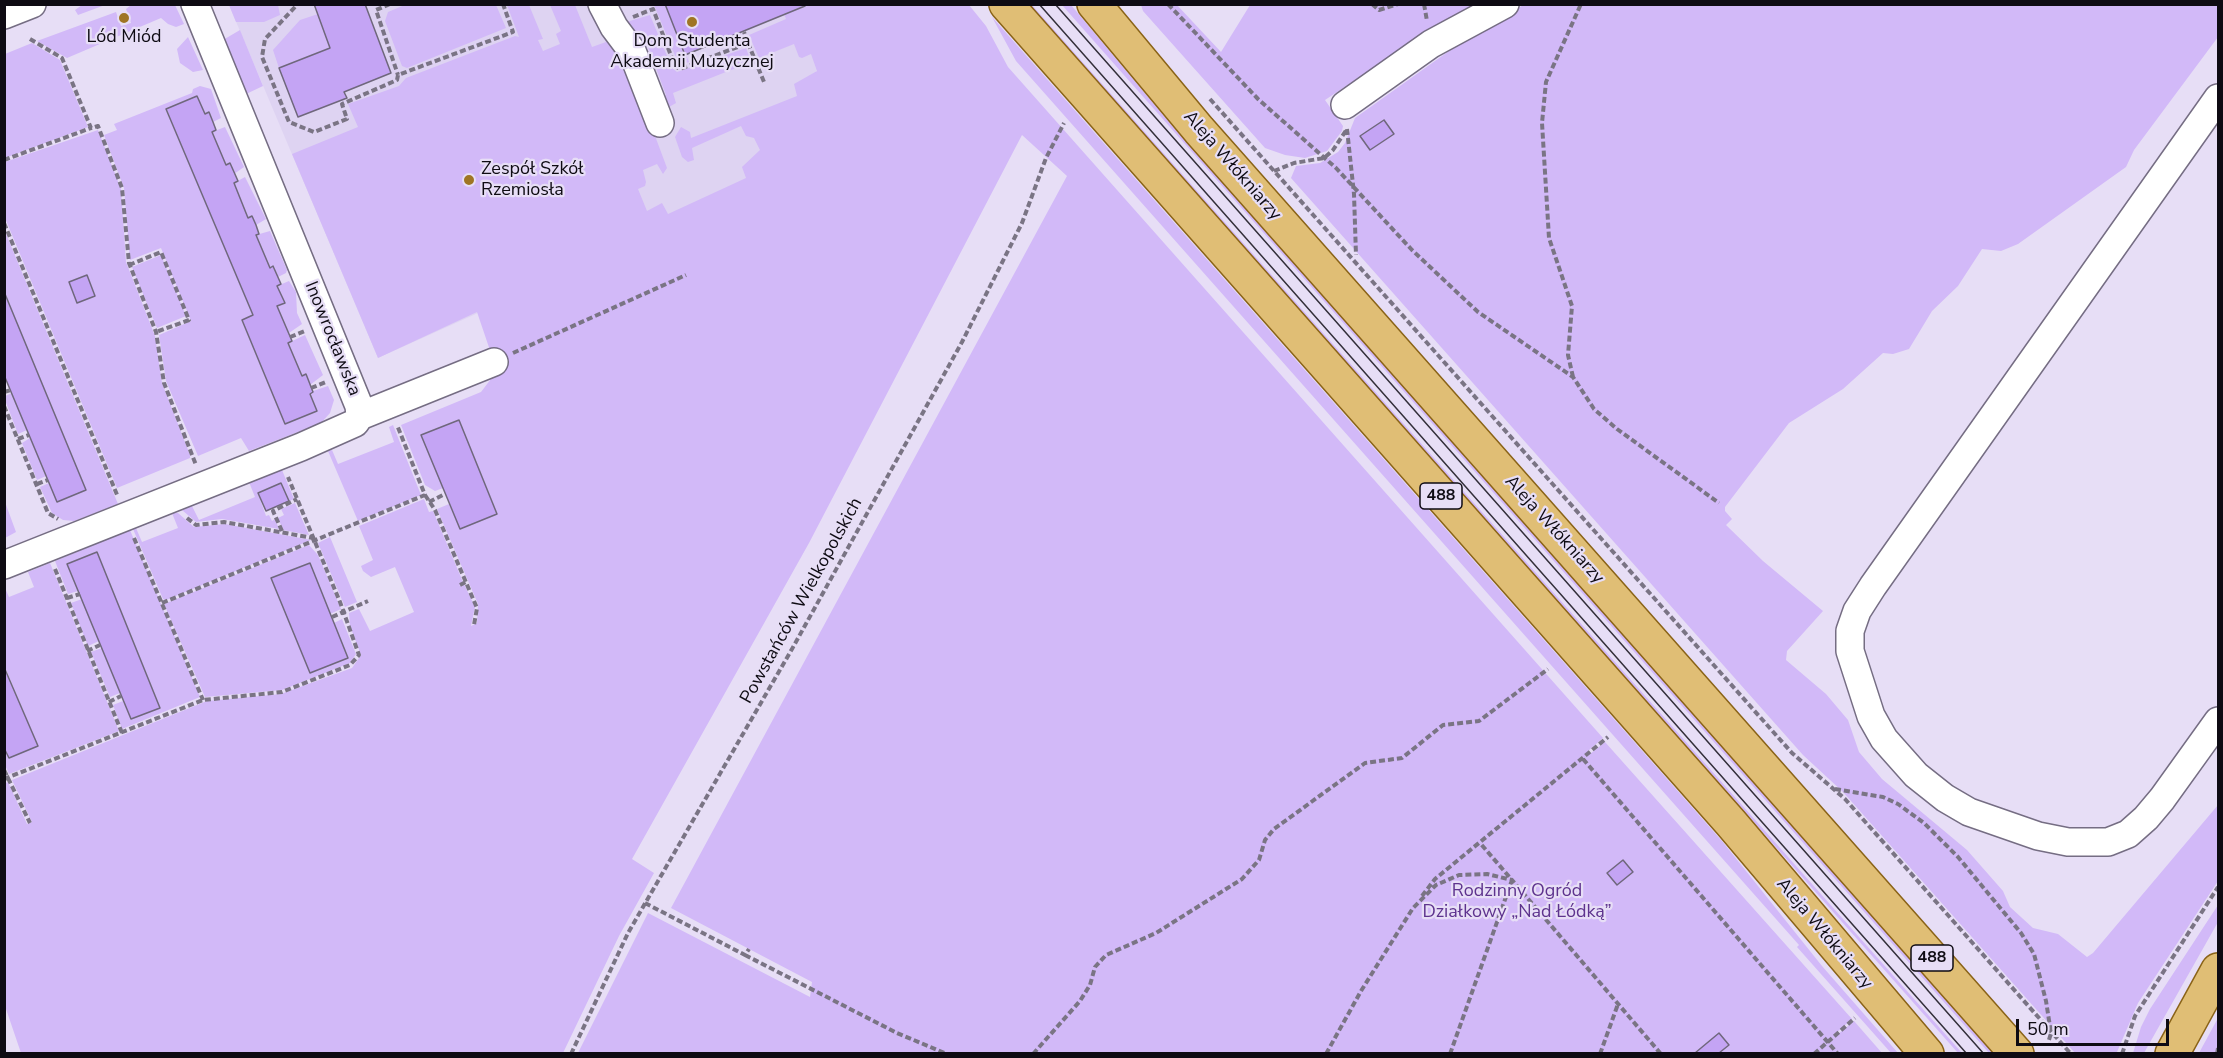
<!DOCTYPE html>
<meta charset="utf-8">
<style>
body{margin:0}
#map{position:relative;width:2223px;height:1058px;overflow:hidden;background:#e7def6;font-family:"Nunito Sans",sans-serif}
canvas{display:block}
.frame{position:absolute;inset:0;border:6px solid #0e0b13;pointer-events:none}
.scale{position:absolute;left:2016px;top:1019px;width:153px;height:27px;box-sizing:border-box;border:3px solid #0e0b13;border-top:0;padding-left:8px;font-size:18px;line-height:21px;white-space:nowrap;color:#0e0b13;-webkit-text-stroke:4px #e7def6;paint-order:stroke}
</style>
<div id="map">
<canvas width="2223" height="1058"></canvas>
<div class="frame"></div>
<div class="scale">50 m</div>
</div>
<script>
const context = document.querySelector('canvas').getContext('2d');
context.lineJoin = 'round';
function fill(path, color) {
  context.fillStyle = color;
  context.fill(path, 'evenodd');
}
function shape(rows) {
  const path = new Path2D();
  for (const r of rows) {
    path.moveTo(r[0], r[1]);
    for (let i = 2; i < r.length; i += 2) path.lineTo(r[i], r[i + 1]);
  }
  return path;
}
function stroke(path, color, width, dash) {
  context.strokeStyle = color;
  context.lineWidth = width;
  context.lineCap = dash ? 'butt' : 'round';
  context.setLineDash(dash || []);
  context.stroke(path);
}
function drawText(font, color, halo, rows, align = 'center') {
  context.font = font + ' "Nunito Sans",sans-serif';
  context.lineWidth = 4.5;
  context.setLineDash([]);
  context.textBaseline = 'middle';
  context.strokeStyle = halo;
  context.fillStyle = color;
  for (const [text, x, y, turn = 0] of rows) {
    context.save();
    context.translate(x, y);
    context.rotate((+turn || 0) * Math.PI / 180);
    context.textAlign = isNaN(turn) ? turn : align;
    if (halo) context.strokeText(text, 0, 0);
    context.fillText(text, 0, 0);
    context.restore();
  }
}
fill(shape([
 [229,5,858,5,738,196,378,358]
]), '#ded3f2');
fill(shape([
 [407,4,496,5,506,28,407,68,402,66,385,21,388,12],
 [82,5,82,4,105,5,78,15,75,10],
 [131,5,175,5,184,24,176,27,168,24,161,18,67,58,37,41,116,12,121,26,131,23,126,9],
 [229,5,278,5,280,15,264,22,236,22],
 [507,5,529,5,543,39,538,40,543,51,560,44,556,34,561,31,550,5,575,5,592,47,606,42,602,34,608,35,623,50,667,168,663,174,657,164,643,170,646,182,645,186,638,189,647,211,662,203,668,214,746,178,742,167,760,150,754,138,746,136,741,126,692,148,694,160,688,162,682,157,675,137,681,127,690,132,691,138,797,96,794,84,817,71,811,54,802,58,799,57,794,44,759,58,749,35,786,19,784,14,808,5,969,5,986,26,1008,67,1603,738,1588,751,1590,754,1605,742,1852,1019,1836,1033,1837,1035,1854,1021,1882,1053,578,1053,648,913,810,997,812,982,671,908,1067,176,1022,135,809,543,632,859,654,873,619,936,563,1053,21,1053,5,1006,4,784,8,782,27,824,32,822,12,780,207,701,281,694,352,668,361,655,350,626,349,613,359,609,370,631,414,612,395,567,371,577,363,571,361,566,373,560,359,526,424,499,429,512,433,511,463,582,459,586,464,584,475,607,471,626,477,623,478,604,437,509,449,504,460,529,497,513,459,420,421,435,443,488,435,491,425,485,401,425,481,392,497,371,477,312,378,358,292,154,358,127,348,104,399,86,406,78,515,36,519,37],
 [654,5,665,5,689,62,679,65],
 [1030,5,1032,5,1962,1053,1958,1053],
 [1062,5,1071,5,1169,122,1993,1053,1989,1053],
 [1141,5,1177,5,1221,52,1250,5,1475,5,1441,23,1325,100,1343,126,1342,131,1327,151,1305,158,1285,155,1265,148,1143,11],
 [1523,5,2218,5,2218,37,2134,150,2126,167,2018,244,2001,251,1982,249,1958,286,1932,311,1909,349,1893,354,1883,353,1843,389,1789,423,1725,507,1725,511,1732,519,1726,525,1763,561,1823,611,1787,651,1786,660,1826,694,1848,720,1859,752,1882,779,1967,850,2003,891,2010,907,2033,928,2058,934,2087,957,2093,953,2218,805,2218,881,2138,1003,2117,1052,2075,1053,1843,792,1803,755,1291,178,1296,166,1320,163,1338,152,1345,143,1355,118,1463,41,1494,26],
 [1384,120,1394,134,1370,150,1361,136],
 [318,14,330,48,279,68,273,50,300,20],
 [650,15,672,68,677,72,746,48,751,62,673,93,676,103,669,107,662,98,666,95,647,44,639,45,623,23],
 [992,17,1722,841,1822,966,1898,1053,1891,1053,1797,947,1799,945,1016,61],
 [240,30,263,86,244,95,223,40],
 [188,37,203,70,193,72,180,63,177,49],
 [32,43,60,60,88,127,5,158,5,54],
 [200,86,211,89,221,118,213,122,209,112,205,114,197,96,166,110,253,315,242,321,285,424,316,411,310,394,313,391,328,386,334,400,330,413,321,423,249,451,241,438,198,456,166,381,159,335,191,321,161,248,130,260,124,188,104,135,117,130,114,124,192,93,193,89],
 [225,127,244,167,234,174,230,163,226,165,212,132],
 [98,130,121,189,126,262,155,336,162,383,190,455,190,458,117,488,5,218,5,162],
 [87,275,95,295,77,303,69,282],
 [245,177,266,219,256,225,252,216,248,218,234,183],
 [4,229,118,504,74,521,63,520,52,513,40,487,49,483,57,502,86,490,11,309,5,311],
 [270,231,287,270,286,273,278,277,274,267,270,268,256,235],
 [161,255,186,316,157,328,132,267],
 [289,281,296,292,297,313,302,324,289,333,285,324,281,325,274,308,284,303,277,286],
 [305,335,323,375,310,385,306,374,302,376,288,343],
 [12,393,27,430,18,434,5,400,5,396],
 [393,425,421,495,358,521,328,451,332,450,338,464,394,442,389,427],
 [30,438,46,476,37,480,22,443],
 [282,470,294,499,289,501,281,483,258,493,266,516,269,515,272,521,275,519,279,529,222,519,196,522,182,510,192,506,199,520,255,497,249,482],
 [5,502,16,532,5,538,4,538],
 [295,503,309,535,283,530,278,518,284,515,281,509],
 [172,513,178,513,194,527,225,524,311,540,166,600,163,599,133,529,136,528,142,542,178,528],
 [130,530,200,697,122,729,113,705,123,701,131,719,160,707,97,553,78,591,68,594,55,561],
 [330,537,357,602,345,607,318,543],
 [309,545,318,555,341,609,330,614,309,563,272,579,310,673,348,658,334,623,342,619,356,654,350,663,282,690,205,697,164,604],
 [50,563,119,731,9,774,5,765,5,748,9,758,38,746,5,667,4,586,9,597,34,587,28,572],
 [82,599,99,641,88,646,71,603],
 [102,648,120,693,110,697,91,652],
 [2218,905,2218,922,2144,1053,2133,1053,2141,1027,2150,1009],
 [2218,1018,2218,1053,2199,1053]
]), '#d2b9f8');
const building = shape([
 [314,4,365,4,391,73,344,92,347,98,298,117,279,68,330,48,314,4],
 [665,4,805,4,805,6,685,55,665,4],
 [197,96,205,114,209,112,213,122,216,130,212,132,226,165,230,163,238,181,234,183,248,218,252,216,256,225,259,234,256,235,270,268,273,266,281,284,277,286,285,303,277,306,292,341,288,343,302,376,306,374,313,392,310,394,317,411,285,424,242,320,253,315,166,109,197,96],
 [1384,120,1394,134,1370,150,1360,136,1384,120],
 [87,275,95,296,77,303,69,282,87,275],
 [5,294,86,490,57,502,4,375,5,294],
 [459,420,497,514,460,529,421,435,459,420],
 [281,483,289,501,266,511,258,493,281,483],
 [97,552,160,708,131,719,67,564,97,552],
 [310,563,348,658,310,673,271,578,310,563],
 [4,667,38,746,9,758,4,748,4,667],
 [1623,860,1633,872,1617,885,1607,873,1623,860],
 [1719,1033,1729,1045,1719,1053,1695,1053,1719,1033]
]);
fill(building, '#c4a4f4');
stroke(building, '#6f677c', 1.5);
const minor = shape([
 [602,4,614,27,632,51,660,123],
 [4,15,32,4],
 [2218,98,1873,586,1857,611,1850,631,1850,651,1871,716,1884,739,1916,775,1945,798,1969,812,2038,836,2068,842,2108,842,2128,834,2146,818,2162,799,2218,721],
 [1345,105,1431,44,1505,4],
 [360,416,494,362],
 [4,565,301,447,355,423,360,416,359,406,195,4]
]);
const major = shape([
 [1006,4,1731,823,1927,1054],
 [1094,4,1199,130,2017,1054],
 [2172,1054,2218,970]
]);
stroke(minor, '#756d83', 30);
stroke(major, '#8a6317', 36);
stroke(shape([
 [390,4,376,10,398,75],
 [1168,4,1258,99,1336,168,1412,250,1478,312,1573,377,1594,409,1617,429,1719,503],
 [1372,4,1379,10,1398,4],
 [1424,4,1427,21],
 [295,7,265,39,262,57,289,122,314,132,347,119,342,104,397,80,398,75,513,32,503,4],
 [633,17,653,9,675,66,680,69,748,43,744,32],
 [30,39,62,58,91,128,98,126,122,188,129,263,156,332,164,383,196,465],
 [748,43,764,82],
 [1210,99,1792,753,1845,799,2071,1054],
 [1347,129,1354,194,1356,255],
 [4,160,91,128],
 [1274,171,1294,163,1324,158,1333,150,1347,129],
 [4,223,118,497],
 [129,265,161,252,189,320,156,332],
 [290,337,305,331],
 [513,353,686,275],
 [1573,377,1568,355,1572,306,1549,238,1542,123,1546,82,1581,4],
 [311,388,326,382],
 [4,392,11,390],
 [4,406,48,513,58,519],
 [18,439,29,435],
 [37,484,48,480],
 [425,495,435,510,477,608,474,625],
 [429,502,445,494],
 [187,518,196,525,224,522,313,538],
 [282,531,273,511,297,499],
 [134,538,203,700],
 [55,569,122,733],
 [460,585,466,582],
 [67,598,80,594],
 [162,603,425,495,397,425],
 [332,617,368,601],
 [87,651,100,645],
 [109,702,121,696],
 [1583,759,1838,1054],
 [4,770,30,823],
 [4,779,203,700,282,692,350,665,359,655,340,602,288,477],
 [1835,789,1883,797,1898,804,1924,823,1958,857,2021,933,2034,954,2046,1001,2051,1033,2049,1040],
 [1422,896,1435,879,1608,737],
 [645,903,745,955,749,949],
 [745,955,897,1033,947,1054],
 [571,1054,628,933,792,649,962,342,1022,223,1046,158,1064,123],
 [1033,1054,1080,1001,1090,985,1095,967,1106,955,1156,933,1242,879,1259,860,1265,840,1274,829,1365,763,1402,758,1443,725,1479,721,1548,669],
 [1326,1054,1361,991,1413,908,1436,885,1459,875,1487,874,1512,880,1661,1054],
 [1450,1054,1512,880,1480,843],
 [1600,1054,1618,1004],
 [1814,1054,1855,1018],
 [2122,1054,2135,1016,2218,887],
 [2217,1054,2218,1048]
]), '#7a7484', 4, [6, 3]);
stroke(minor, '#fff', 27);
stroke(major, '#e0be75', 33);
stroke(shape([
 [1039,4,1967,1054],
 [1055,4,1984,1054]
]), '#332f3a', 1.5);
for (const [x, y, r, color] of [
 [124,18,6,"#9f7524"],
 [692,22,6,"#9f7524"],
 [469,180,6,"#9f7524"]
]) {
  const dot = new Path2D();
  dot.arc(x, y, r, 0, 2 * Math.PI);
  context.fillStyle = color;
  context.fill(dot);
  stroke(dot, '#e7def6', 2);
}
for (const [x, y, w] of [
 [1441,496,42],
 [1932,958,42]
]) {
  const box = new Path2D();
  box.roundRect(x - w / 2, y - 13, w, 26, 4.5);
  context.fillStyle = '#e7def6';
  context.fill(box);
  stroke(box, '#0e0b13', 1.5);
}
drawText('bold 16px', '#0e0b13', null, [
 ["488",1441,496],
 ["488",1932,958]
]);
drawText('18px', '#0e0b13', '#e7def6', [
 ["Lód Miód",124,38],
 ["Dom Studenta",692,42],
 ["Akademii Muzycznej",692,63],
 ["Zespół Szkół",481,170,"left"],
 ["Rzemiosła",481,191,"left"]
]);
drawText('18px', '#0e0b13', '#e7def6', [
 ["Aleja Włókniarzy",1232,166,49],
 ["Inowrocławska",332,339,68],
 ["Aleja Włókniarzy",1554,530,48],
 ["Powstańców Wielkopolskich",802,601,-61],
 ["Aleja Włókniarzy",1824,934,50]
]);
drawText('18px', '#5e338e', '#e7def6', [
 ["Rodzinny Ogród",1517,892],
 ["Działkowy „Nad Łódką”",1517,913]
]);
</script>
